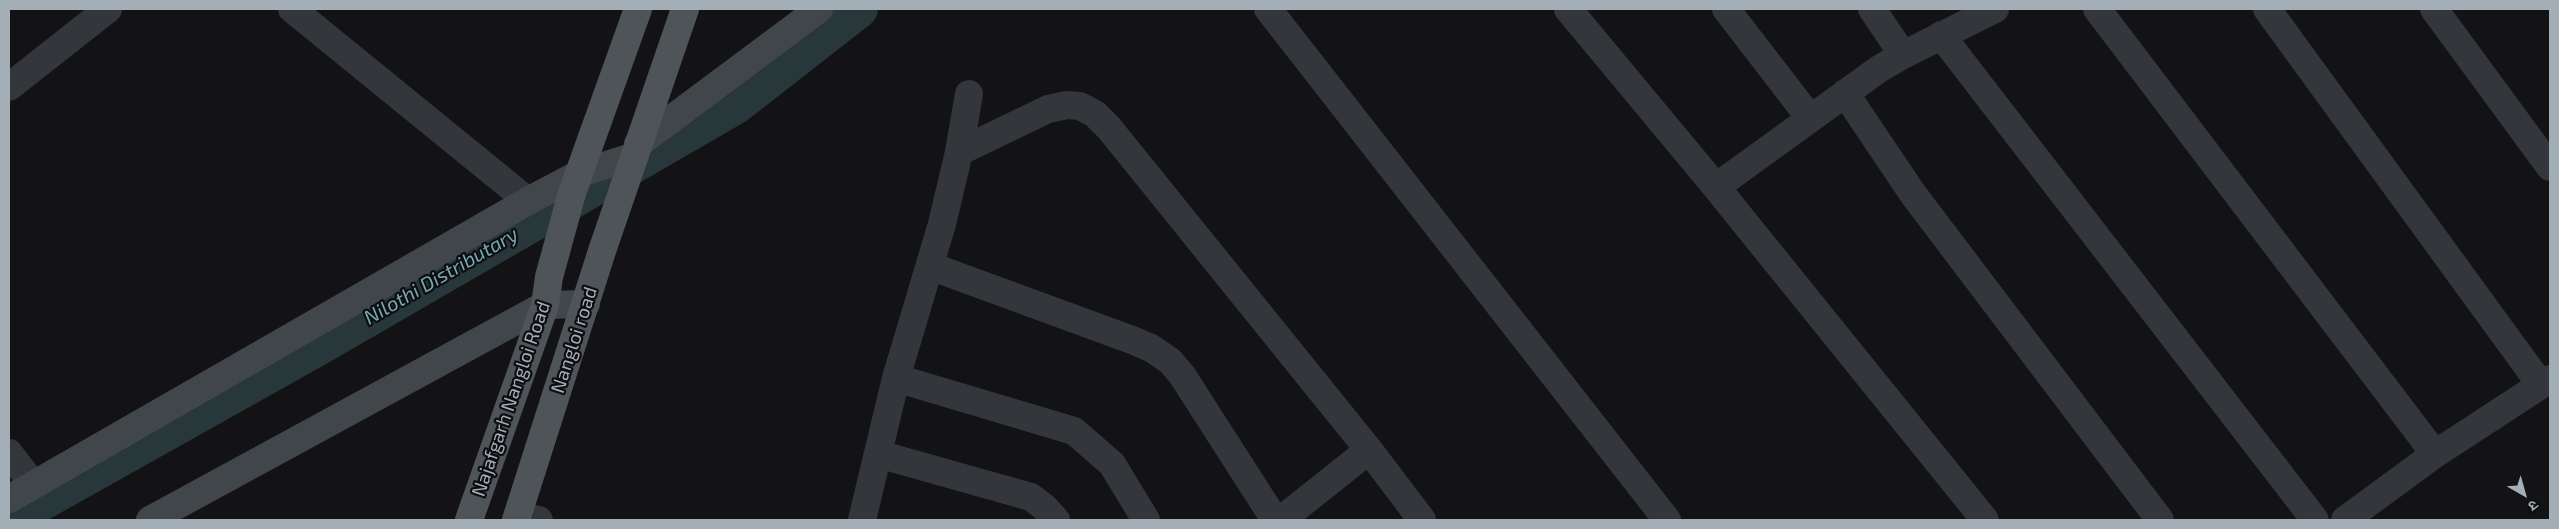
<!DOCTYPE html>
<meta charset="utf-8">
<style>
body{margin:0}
#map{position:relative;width:2559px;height:529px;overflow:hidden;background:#131315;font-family:"Exo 2","Noto Sans Devanagari",sans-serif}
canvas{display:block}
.frame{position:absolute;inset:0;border:10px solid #a3aeb7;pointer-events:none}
.north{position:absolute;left:2499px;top:469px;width:50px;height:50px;-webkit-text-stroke:4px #0e0e10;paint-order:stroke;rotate:142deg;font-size:14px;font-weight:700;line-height:20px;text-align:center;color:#a3aeb7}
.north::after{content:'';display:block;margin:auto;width:18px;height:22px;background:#a3aeb7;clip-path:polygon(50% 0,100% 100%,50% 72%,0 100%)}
</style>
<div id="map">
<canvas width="2559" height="529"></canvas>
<div class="frame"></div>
<div class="north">उ</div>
</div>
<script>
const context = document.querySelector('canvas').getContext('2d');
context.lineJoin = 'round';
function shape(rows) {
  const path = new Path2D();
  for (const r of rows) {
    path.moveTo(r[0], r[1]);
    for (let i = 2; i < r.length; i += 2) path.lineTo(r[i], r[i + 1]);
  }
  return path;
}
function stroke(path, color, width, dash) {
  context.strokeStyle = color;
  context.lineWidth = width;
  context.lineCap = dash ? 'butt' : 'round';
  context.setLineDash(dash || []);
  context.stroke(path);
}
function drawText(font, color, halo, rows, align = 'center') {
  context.font = font + ' "Exo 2",sans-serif';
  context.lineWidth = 4.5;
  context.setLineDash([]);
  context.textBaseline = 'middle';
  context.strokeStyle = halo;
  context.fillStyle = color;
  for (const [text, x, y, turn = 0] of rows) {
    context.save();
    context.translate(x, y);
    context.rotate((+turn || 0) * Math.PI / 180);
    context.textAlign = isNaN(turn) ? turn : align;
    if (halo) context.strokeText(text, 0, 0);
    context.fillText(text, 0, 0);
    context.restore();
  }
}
stroke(shape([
 [9,520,316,348,736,105,859,9]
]), '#28373a', 38);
stroke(shape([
 [292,9,528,201],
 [1268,9,1667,520],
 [1568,9,1716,187,1985,520],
 [1726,9,1810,118],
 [1872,9,1903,55],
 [2097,9,2435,454],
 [2267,9,2541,385],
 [2434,9,2550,167],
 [1941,35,2315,520],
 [9,87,108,9],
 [1845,93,1913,194,2160,520],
 [959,152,1048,109,1067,105,1080,106,1095,114,1109,128,1369,450,1422,520],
 [1716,187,1879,69,1903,55,1995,9],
 [930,266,1132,340,1151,348,1170,361,1182,375,1275,520],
 [896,378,1074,431,1112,464,1146,520],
 [9,453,33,484],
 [878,454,1031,497,1044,507,1056,520],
 [518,515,539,520],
 [862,520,896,378,942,224,959,152,969,94],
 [1281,520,1369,450],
 [2345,520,2435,454,2550,379]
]), '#33363a', 28);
stroke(shape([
 [638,144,819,9],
 [9,499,528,201,581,173,635,156],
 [150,520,545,305,586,304]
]), '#41464a', 28);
stroke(shape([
 [469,520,545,305,549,277,572,193,638,9],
 [516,520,602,251,685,9]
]), '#4f5459', 28);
drawText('19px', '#a3aeb7', '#0e0e10', [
 ["Nangloi road",574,340,-72],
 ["Najafgarh Nangloi Road",511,399,-71]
]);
drawText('italic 20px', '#76a9b6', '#0e0e10', [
 ["Nilothi Distributary",441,276,-30]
]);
</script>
